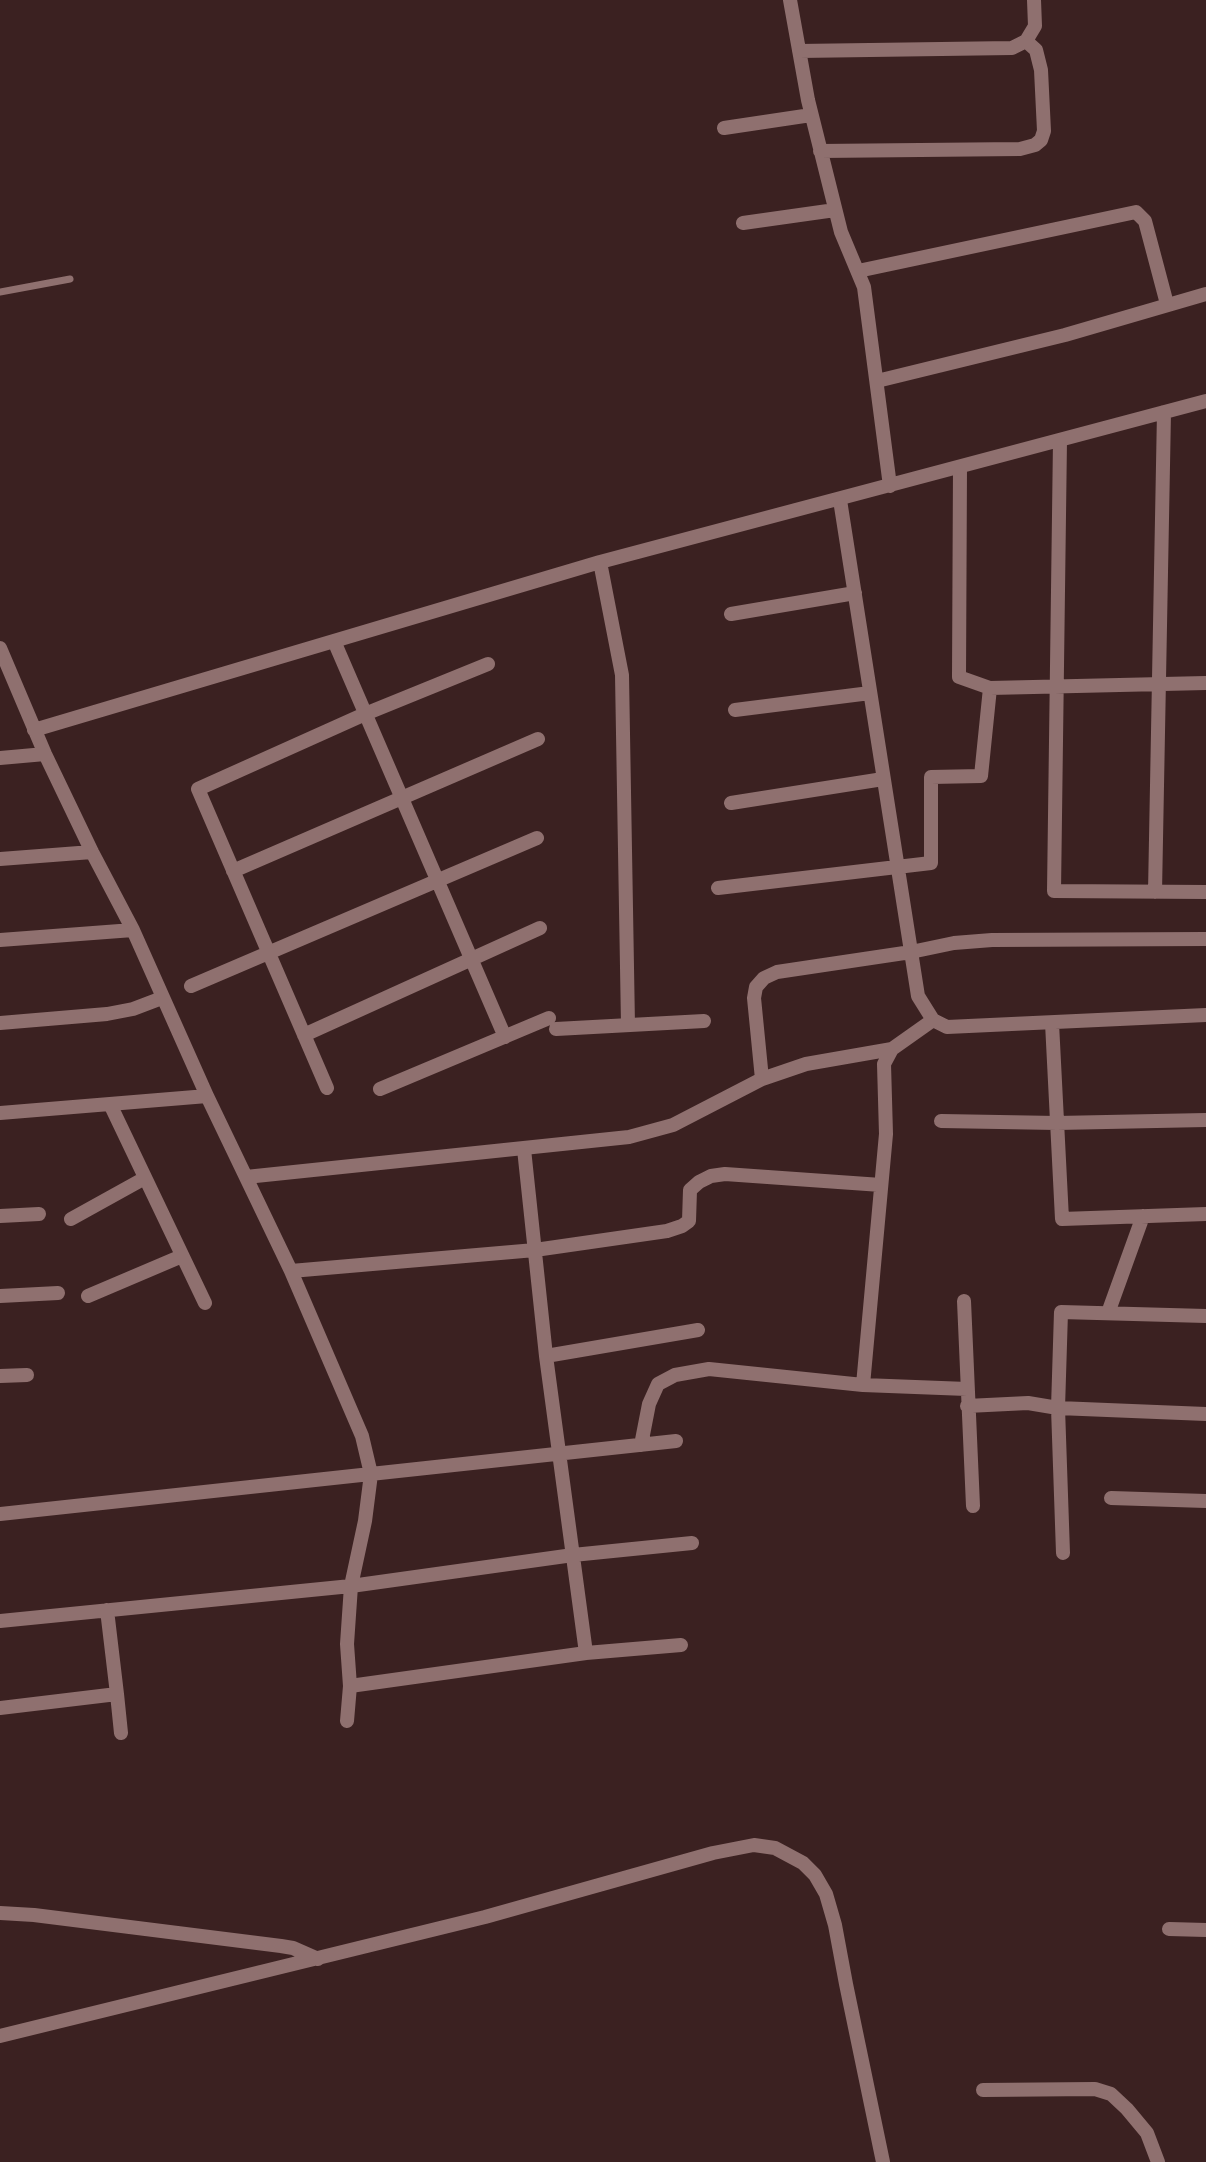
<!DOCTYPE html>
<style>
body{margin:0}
canvas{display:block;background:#3b2121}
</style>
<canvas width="1206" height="2162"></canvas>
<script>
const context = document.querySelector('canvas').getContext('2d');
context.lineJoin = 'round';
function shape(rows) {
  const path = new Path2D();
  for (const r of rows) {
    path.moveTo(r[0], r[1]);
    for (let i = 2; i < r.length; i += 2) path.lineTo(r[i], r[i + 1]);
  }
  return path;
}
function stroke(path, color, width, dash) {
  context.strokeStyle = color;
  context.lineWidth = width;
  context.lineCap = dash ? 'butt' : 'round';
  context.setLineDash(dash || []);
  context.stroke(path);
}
stroke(shape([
 [0,292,70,279]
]), '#8f706f', 7);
stroke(shape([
 [790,0,808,100,841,232,864,287,890,486],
 [799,51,1012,48,1026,41,1035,26,1034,0],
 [724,128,811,115],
 [820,151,1020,149,1035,145,1041,140,1044,131,1041,70,1036,50,1026,41],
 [743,223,835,210],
 [858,271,1136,212,1145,221,1167,304],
 [877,381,1065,335,1206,294],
 [1060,440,1054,891,1206,892],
 [960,467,959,677,990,688,1206,683],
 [840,500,918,996,933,1020,947,1027,1206,1015],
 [600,562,622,675,628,1025],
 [731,614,855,593],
 [334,641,505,1037],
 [0,648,45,754,92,852,133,930,207,1096,291,1271,362,1436,371,1474,365,1521,351,1586,347,1644,350,1686,347,1721],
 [735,710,870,693],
 [34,730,600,562,1206,401],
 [0,758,45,754],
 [731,803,883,779],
 [0,859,92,852],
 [233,871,538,739],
 [718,888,931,863,931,777,981,776,990,688],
 [1155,892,1164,412],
 [0,940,133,930],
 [191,986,537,838],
 [933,1020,892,1049,884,1064,886,1134,863,1385,967,1389],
 [0,1023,107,1014,133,1009,162,998],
 [1052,1023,1062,1219,1206,1214],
 [556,1029,704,1021],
 [304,1035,540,928],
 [762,1079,754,998,756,987,764,978,777,972,911,952,954,943,992,940,1206,939],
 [327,1088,198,789,365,714,488,664],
 [380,1089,549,1018],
 [110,1104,205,1303],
 [0,1113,207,1096],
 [941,1121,1057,1123,1206,1120],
 [524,1149,546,1356,586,1653],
 [246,1177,629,1137,673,1125,762,1079,806,1064,892,1049],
 [0,1216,39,1214],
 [71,1219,145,1178],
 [291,1271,535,1250,667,1231,682,1226,689,1221,690,1190,699,1182,711,1176,725,1174,881,1185],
 [0,1296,58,1293],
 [88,1296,182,1256],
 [964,1301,973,1506],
 [1108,1313,1143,1216],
 [546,1356,698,1330],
 [0,1376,27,1375],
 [967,1406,1028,1403,1058,1408,1206,1414],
 [641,1445,649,1404,658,1384,675,1375,709,1369,863,1385],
 [1111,1498,1206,1501],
 [0,1514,676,1441],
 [1063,1553,1058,1408,1061,1312,1206,1316],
 [107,1610,117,1694],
 [0,1621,351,1586,573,1555,692,1543],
 [350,1686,586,1653,681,1645],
 [0,1708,117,1694,121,1733],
 [0,1913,34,1915,281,1946,293,1948,318,1959],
 [1169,1929,1206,1930],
 [0,2036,485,1917,713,1853,754,1845,775,1848,803,1863,815,1875,826,1894,835,1925,846,1984,883,2162],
 [983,2090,1095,2089,1111,2094,1127,2109,1147,2133,1158,2162]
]), '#8f706f', 14);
</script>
